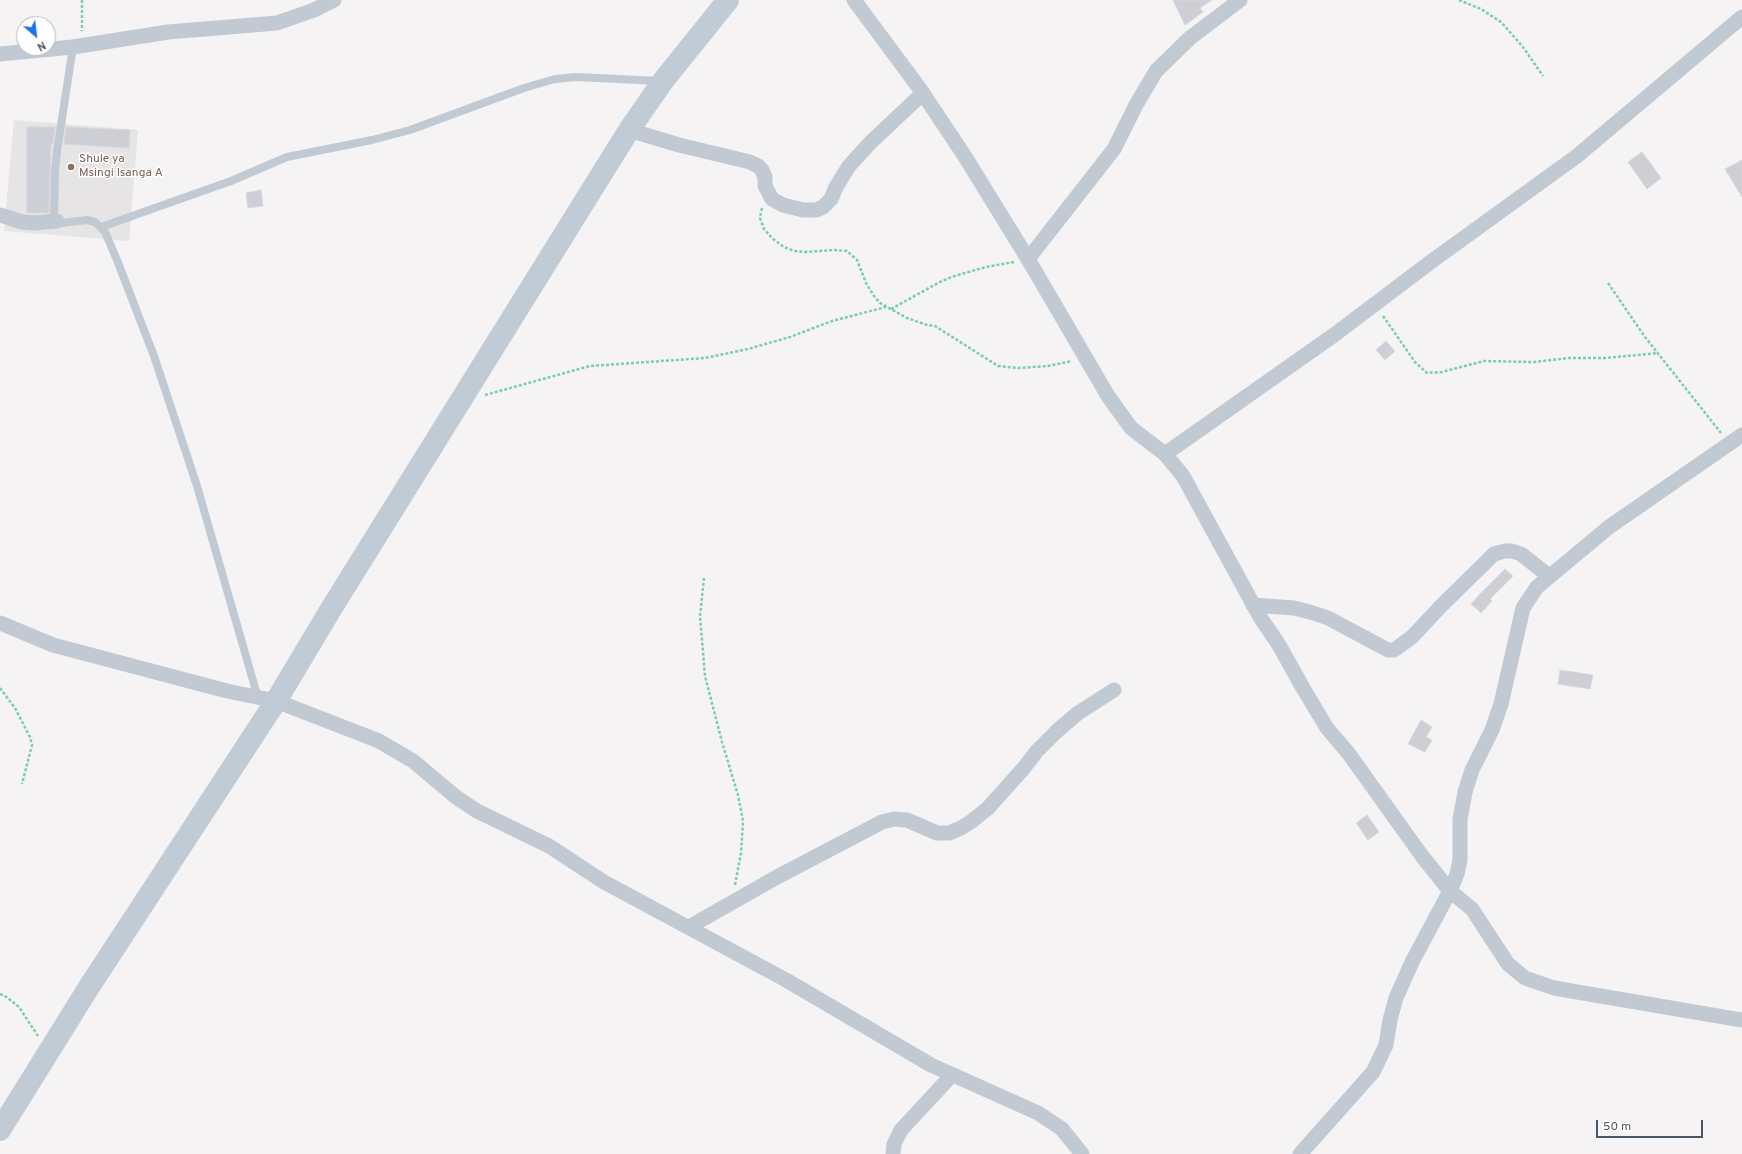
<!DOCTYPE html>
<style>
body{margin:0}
#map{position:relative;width:1742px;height:1154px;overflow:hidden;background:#f5f3f3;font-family:Overpass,sans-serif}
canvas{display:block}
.north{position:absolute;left:16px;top:16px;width:40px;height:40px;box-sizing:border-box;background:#fff;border:1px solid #b7bbc0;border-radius:50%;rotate:152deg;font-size:11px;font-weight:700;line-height:16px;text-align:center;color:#4a5661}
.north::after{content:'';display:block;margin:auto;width:14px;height:18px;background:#1a73e8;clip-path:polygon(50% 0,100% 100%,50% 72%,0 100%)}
.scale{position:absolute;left:1596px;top:1120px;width:107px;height:18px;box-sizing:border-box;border:2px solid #4a5661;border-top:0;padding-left:5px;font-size:12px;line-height:14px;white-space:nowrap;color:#4a5661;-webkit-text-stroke:3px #fff;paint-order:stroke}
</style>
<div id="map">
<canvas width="1742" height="1154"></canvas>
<div class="north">N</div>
<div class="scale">50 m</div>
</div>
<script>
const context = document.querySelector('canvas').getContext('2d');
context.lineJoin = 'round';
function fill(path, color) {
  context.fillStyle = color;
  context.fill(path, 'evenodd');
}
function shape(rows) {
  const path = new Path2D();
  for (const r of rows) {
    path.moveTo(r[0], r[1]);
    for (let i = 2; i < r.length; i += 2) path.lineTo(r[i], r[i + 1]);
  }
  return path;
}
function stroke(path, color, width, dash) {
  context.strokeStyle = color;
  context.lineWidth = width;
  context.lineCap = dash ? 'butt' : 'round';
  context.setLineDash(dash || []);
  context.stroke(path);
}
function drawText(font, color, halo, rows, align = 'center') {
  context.font = font + ' Overpass,sans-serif';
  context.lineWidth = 3;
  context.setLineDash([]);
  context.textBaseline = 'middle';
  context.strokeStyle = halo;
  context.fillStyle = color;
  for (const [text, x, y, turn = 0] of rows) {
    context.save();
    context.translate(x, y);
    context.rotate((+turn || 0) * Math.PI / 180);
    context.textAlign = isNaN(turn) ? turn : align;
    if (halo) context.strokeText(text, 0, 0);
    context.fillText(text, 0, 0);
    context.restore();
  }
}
fill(shape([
 [14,120,138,130,129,241,4,231]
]), '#e6e4e5');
const building = shape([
 [1173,0,1212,0,1200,8,1203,12,1185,25,1173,0],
 [27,127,55,127,53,144,51,144,49,213,27,213,27,127],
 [66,127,130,130,129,148,64,144,66,127],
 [1642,152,1661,178,1647,189,1628,162,1642,152],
 [1742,160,1742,197,1725,169,1742,160],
 [261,190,263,206,248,208,246,193,261,190],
 [1386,341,1395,351,1385,360,1376,350,1386,341],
 [1505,569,1513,576,1490,599,1492,601,1481,613,1471,604,1482,592,1484,593,1482,592,1505,569],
 [1560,670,1593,675,1590,689,1558,684,1560,670],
 [1421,720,1432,727,1426,737,1432,740,1425,752,1408,744,1421,720],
 [1367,815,1379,832,1368,840,1356,823,1367,815]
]);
fill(building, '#cdcfd5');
stroke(building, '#d7d9de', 1);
stroke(shape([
 [82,0,82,31],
 [1459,0,1481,9,1501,22,1523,47,1543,76],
 [762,208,760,218,764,229,772,238,784,247,794,251,805,252,834,250,847,251,857,260,866,283,874,296,880,303,907,318,927,325,935,326,998,366,1019,368,1048,366,1072,361],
 [1608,283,1645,337,1721,433],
 [891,309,938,283,951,277,986,267,1014,262],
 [1383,316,1415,362,1427,373,1442,372,1484,361,1534,362,1569,358,1606,358,1658,353],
 [485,395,590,366,705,358,748,349,790,337,832,321,886,307],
 [704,578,700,616,705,676,722,742,738,795,743,821,741,853,735,885],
 [0,688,15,708,30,737,32,745,22,784],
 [0,994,5,996,19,1007,38,1036]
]), '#7ad0a6', 2.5, [3, 2]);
stroke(shape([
 [73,47,57,151,55,171,54,218,57,221,61,223,87,220,95,222,105,232,117,260,154,356,197,486,258,698],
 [101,227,231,181,287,157,372,140,410,130,524,88,555,79,576,77,660,81]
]), '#c1cad2', 8);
stroke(shape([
 [854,0,920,89,964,155,1028,259,1108,396,1131,428,1165,454,1183,476,1260,617,1279,645,1303,688,1327,728,1349,754,1422,856,1450,891,1472,909,1508,964,1525,978,1554,988,1742,1020],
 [0,54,73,47,168,32,277,23,314,10,334,0],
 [629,130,679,145,750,162,758,166,762,170,765,177,765,186,772,199,783,205,803,210,816,210,823,207,831,199,836,187,849,166,870,143,923,93],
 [0,215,22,222,34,223,57,221],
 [1028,259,1114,149,1136,105,1156,71,1190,38,1240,0],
 [1165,454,1334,335,1432,261,1577,156,1742,17],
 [1253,605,1294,608,1310,612,1328,618,1388,650,1394,650,1412,637,1441,606,1494,554,1505,551,1512,551,1521,554,1549,576],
 [0,623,53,645,227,691,276,701,379,741,413,761,456,797,477,811,549,846,604,882,786,980,931,1065,1038,1113,1062,1129,1082,1154],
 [689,927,777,877,882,822,894,819,907,820,937,833,949,833,961,828,972,821,988,808,1023,769,1037,751,1057,731,1078,713,1114,690],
 [893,1154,894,1144,901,1130,952,1075],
 [1300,1154,1373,1072,1386,1045,1390,1020,1396,998,1412,962,1450,891,1457,874,1460,860,1460,819,1465,792,1472,770,1492,730,1501,704,1523,608,1537,587,1609,527,1742,435]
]), '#c1cad2', 15);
stroke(shape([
 [0,1130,89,987,276,701,331,609,629,130,663,81,728,0]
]), '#c1cbd6', 22);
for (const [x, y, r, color] of [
 [71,167,4,"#8d6e63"]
]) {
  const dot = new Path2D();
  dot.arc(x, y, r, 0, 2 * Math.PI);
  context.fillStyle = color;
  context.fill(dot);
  stroke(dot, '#fff', 1.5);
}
drawText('12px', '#785e54', '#fff', [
 ["Shule ya",79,160],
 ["Msingi Isanga A",79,174]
], 'left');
</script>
